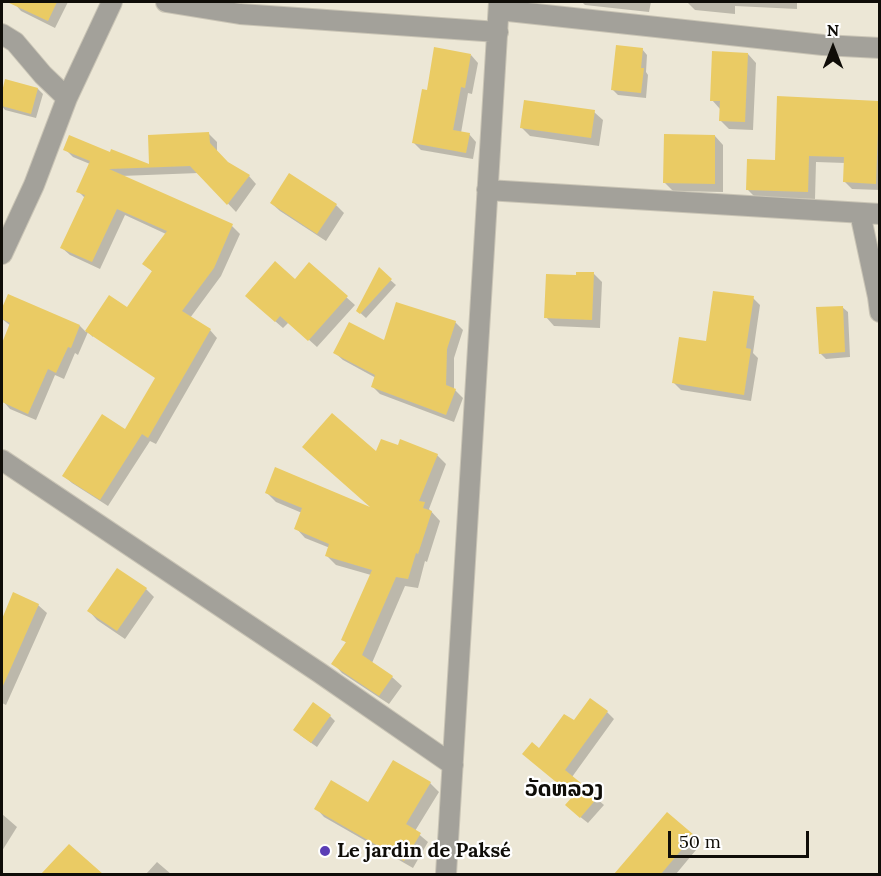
<!DOCTYPE html>
<meta charset="utf-8">
<style>
body{margin:0}
#map{position:relative;width:881px;height:876px;overflow:hidden;background:#ece7d6;font-family:Lora,serif}
canvas{display:block}
.frame{position:absolute;inset:0;border:3px solid #0f0d08;pointer-events:none}
.north{position:absolute;left:803px;top:18px;width:60px;height:60px;-webkit-text-stroke:4px #fff;paint-order:stroke;rotate:0deg;font-size:16px;font-weight:700;line-height:24px;text-align:center;color:#0f0d08}
.north::after{content:'';display:block;margin:auto;width:21px;height:27px;background:#0f0d08;clip-path:polygon(50% 0,100% 100%,50% 72%,0 100%)}
.scale{position:absolute;left:668px;top:831px;width:141px;height:27px;box-sizing:border-box;border:3px solid #0f0d08;border-top:0;padding-left:8px;font-size:18px;line-height:21px;white-space:nowrap;color:#0f0d08;-webkit-text-stroke:4px #fff;paint-order:stroke}
</style>
<div id="map">
<canvas width="881" height="876"></canvas>
<div class="frame"></div>
<div class="north">N</div>
<div class="scale">50 m</div>
</div>
<script>
const context = document.querySelector('canvas').getContext('2d');
context.lineJoin = 'round';
function fill(path, color) {
  context.fillStyle = color;
  context.fill(path, 'evenodd');
}
function shape(rows) {
  const path = new Path2D();
  for (const r of rows) {
    path.moveTo(r[0], r[1]);
    for (let i = 2; i < r.length; i += 2) path.lineTo(r[i], r[i + 1]);
  }
  return path;
}
function stroke(path, color, width, dash) {
  context.strokeStyle = color;
  context.lineWidth = width;
  context.lineCap = dash ? 'butt' : 'round';
  context.setLineDash(dash || []);
  context.stroke(path);
}
function drawText(font, color, halo, rows, align = 'center') {
  context.font = font + ' Lora,"Noto Sans Lao",serif';
  context.lineWidth = 4.5;
  context.setLineDash([]);
  context.textBaseline = 'middle';
  context.strokeStyle = halo;
  context.fillStyle = color;
  for (const [text, x, y, turn = 0] of rows) {
    context.save();
    context.translate(x, y);
    context.rotate((+turn || 0) * Math.PI / 180);
    context.textAlign = isNaN(turn) ? turn : align;
    if (halo) context.strokeText(text, 0, 0);
    context.fillText(text, 0, 0);
    context.restore();
  }
}
fill(shape([
 [15,2,68,2,55,28,21,11,14,3],
 [582,2,651,2,649,12,585,5],
 [687,2,797,2,797,9,735,6,735,14,695,10],
 [642,49,647,55,646,72,648,75,646,98,618,95,612,89],
 [748,54,756,63,753,130,729,129,720,120,720,109,712,100],
 [471,55,478,63,472,94,468,93,461,133,469,134,476,142,473,159,421,150,414,143,428,91],
 [6,80,38,89,43,94,36,118,5,110,2,106,2,98],
 [778,98,880,103,880,190,852,189,844,181,845,163,816,162,815,199,755,197,748,190,777,162],
 [594,112,603,120,599,146,530,136,522,128],
 [209,134,217,142,217,152,228,163,249,176,256,184,236,212,199,173,121,176,232,226,240,234,221,276,190,318,210,330,217,338,156,444,150,441,108,506,72,483,64,476,126,431,162,381,93,335,93,337,88,332,78,355,75,353,64,379,55,375,36,420,10,409,3,401,4,397,2,396,2,348,11,326,2,319,2,312,8,296,80,326,86,332,109,297,127,309,153,272,144,264,166,234,125,215,100,269,70,255,62,248,85,198,78,191,90,164,73,157,65,149,111,154,151,166],
 [715,136,723,145,723,192,673,191,665,183],
 [271,203,336,205,344,213,326,241,280,211],
 [309,264,355,305,317,347,289,322,283,328,254,303,295,281],
 [379,270,396,285,366,318,357,310],
 [594,274,602,282,600,328,554,326,546,317,577,276],
 [753,298,760,305,753,353,758,358,751,401,681,390,673,382,707,343],
 [842,307,848,312,850,357,826,359,820,353],
 [455,322,463,330,454,358,454,389,463,398,454,422,380,394,373,387,376,378,343,360,335,353,385,343],
 [376,454,437,455,446,464,429,509,440,521,427,562,425,561,418,588,405,586,372,663,392,677,402,686,389,704,342,673,333,663,347,643,343,640,371,575,336,565,327,556,330,548,305,538,296,528,302,513,276,502,266,492,373,510],
 [146,589,154,597,125,639,97,620,89,611],
 [14,594,38,605,47,613,6,705,2,703,2,622],
 [607,712,614,719,572,777,604,805,588,823,574,812,574,797,539,750],
 [330,716,335,721,317,747,300,735],
 [394,762,430,783,439,792,415,831,428,842,413,868,324,817,316,808,368,804],
 [2,814,17,827,2,851],
 [693,836,701,844,676,874,617,873],
 [70,846,100,874,43,874],
 [157,862,171,874,146,874]
]), '#0003');
fill(shape([
 [7,2,57,2,48,21],
 [616,45,643,48,641,68,644,68,641,93,611,90],
 [434,47,471,54,465,88,461,87,453,130,470,133,466,153,412,143,422,89,427,90],
 [712,51,748,53,745,122,719,121,720,101,710,101],
 [5,79,38,88,31,114,2,106,2,92],
 [777,96,879,101,876,184,843,182,844,157,809,156,808,192,746,190,747,159,775,160],
 [524,100,595,110,591,138,520,128],
 [209,132,210,143,228,162,250,175,227,205,190,166,109,169,233,224,214,268,182,311,211,329,148,438,142,434,100,500,62,476,102,414,125,429,155,378,85,331,109,295,127,307,152,271,142,264,167,231,117,209,92,262,60,248,85,195,76,192,90,161,63,150,69,135,110,152,111,149,149,164,148,135],
 [664,134,715,135,715,184,663,183],
 [289,173,337,204,317,234,270,203],
 [275,261,295,279,309,262,348,296,308,341,280,316,275,322,245,296],
 [379,267,392,279,360,314,356,311],
 [576,272,594,272,592,320,544,318,546,274,576,275],
 [713,291,754,296,746,348,751,349,744,395,672,383,679,337,706,341],
 [8,294,80,325,71,348,68,347,56,373,48,369,28,414,2,402,2,343,10,323,2,319,2,308],
 [396,302,456,321,447,349,446,385,456,389,446,415,371,387,375,375,333,353,349,322,384,340],
 [843,306,845,352,819,354,816,307],
 [332,413,376,451,381,439,398,445,400,439,438,454,419,501,425,502,423,508,432,511,418,554,416,553,408,579,396,577,362,655,393,676,379,696,331,664,346,642,341,640,372,570,325,556,329,544,294,529,302,508,265,493,275,467,370,507,302,447],
 [117,568,147,588,117,631,87,611],
 [13,592,39,604,2,688,2,619],
 [590,698,608,711,565,770,598,797,580,818,565,805,573,796,522,754,532,742,539,748,564,714,574,720],
 [313,702,331,715,311,743,293,730],
 [393,760,431,782,406,824,421,833,404,861,314,809,331,780,368,802],
 [667,812,694,835,661,874,614,874],
 [69,844,103,874,41,874]
]), '#eacb64');
const street = shape([
 [166,2,240,14,498,32],
 [499,10,823,45,880,48],
 [2,34,15,42,43,75,67,98],
 [487,190,880,214],
 [860,213,878,297,880,312],
 [2,254,34,185,67,98,112,2],
 [2,460,320,673,453,765],
 [446,874,499,2]
]);
stroke(street, '#c9c4b5', 22);
stroke(street, '#a3a19a', 20);
for (const [x, y, r, color] of [
 [325,851,6,"#5a3db5"]
]) {
  const dot = new Path2D();
  dot.arc(x, y, r, 0, 2 * Math.PI);
  context.fillStyle = color;
  context.fill(dot);
  stroke(dot, '#fff', 2);
}
drawText('bold 20px', '#0f0d08', '#fff', [
 ["Le jardin de Paksé",337,851]
], 'left');
drawText('bold 22px', '#0f0d08', '#fff', [
 ["ວັດຫລວງ",564,790]
]);
</script>
